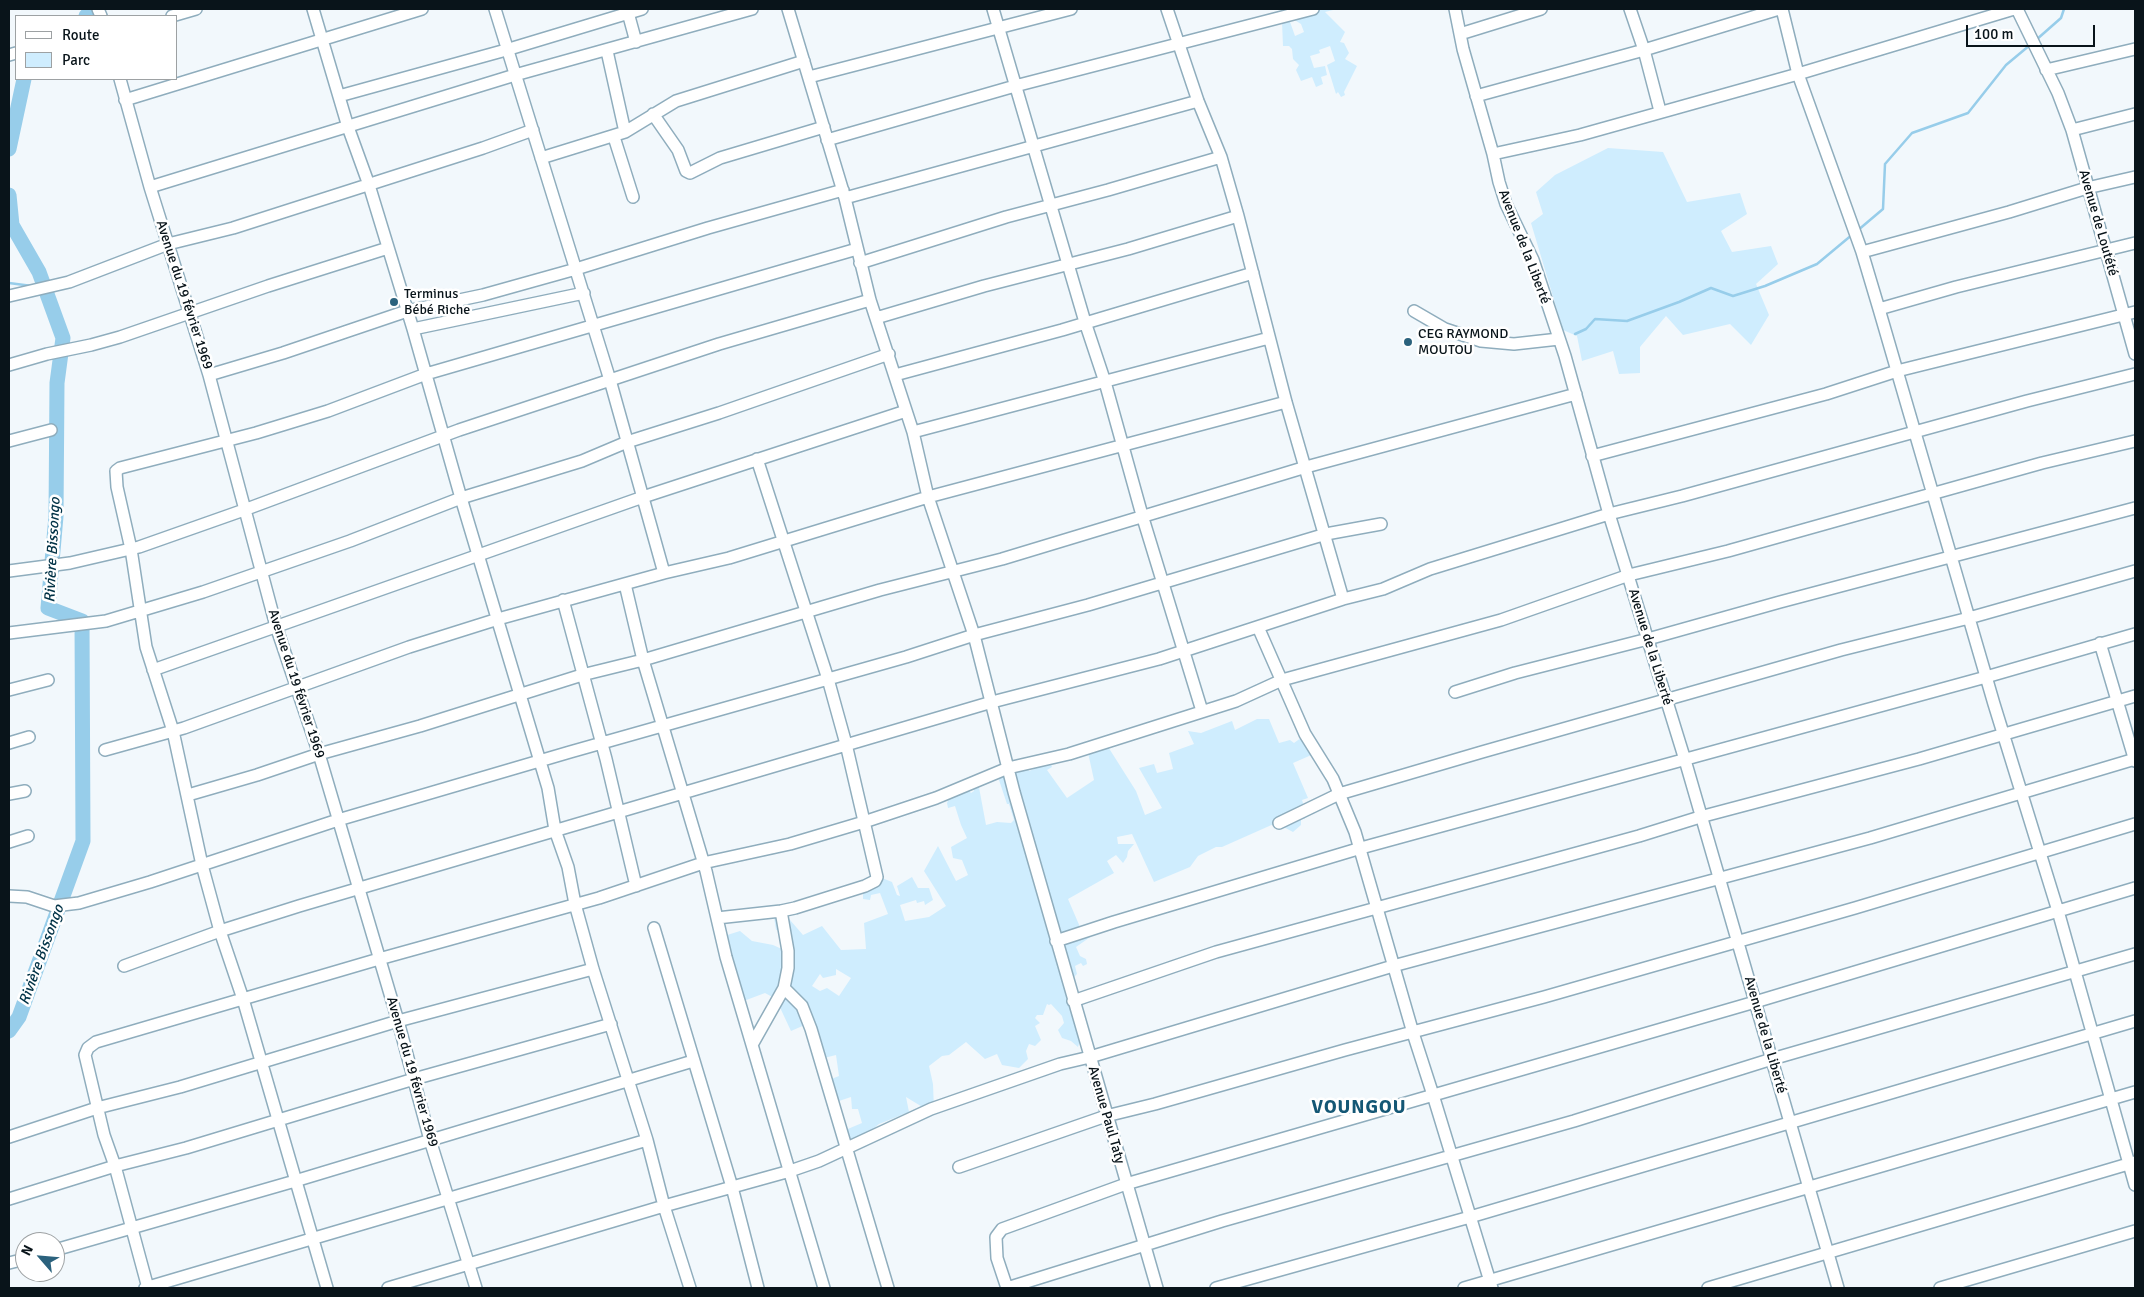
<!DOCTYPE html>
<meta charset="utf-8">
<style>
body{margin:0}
#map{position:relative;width:2144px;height:1297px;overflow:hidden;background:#f2f8fc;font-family:Signika,sans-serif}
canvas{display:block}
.frame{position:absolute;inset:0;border:10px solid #09141a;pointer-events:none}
.legend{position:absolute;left:15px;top:15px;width:162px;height:65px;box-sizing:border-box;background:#fff;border:1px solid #9da1a3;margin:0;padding:6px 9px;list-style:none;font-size:15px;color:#09141a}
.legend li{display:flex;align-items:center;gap:10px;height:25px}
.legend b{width:25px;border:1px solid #9da1a3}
.north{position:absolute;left:15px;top:1232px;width:50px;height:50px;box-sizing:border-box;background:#fff;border:1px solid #9da1a3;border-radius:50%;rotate:297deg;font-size:14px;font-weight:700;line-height:20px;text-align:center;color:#09141a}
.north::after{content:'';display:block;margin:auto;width:18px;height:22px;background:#2b627d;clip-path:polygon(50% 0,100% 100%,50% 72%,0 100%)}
.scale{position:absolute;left:1966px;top:25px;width:129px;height:22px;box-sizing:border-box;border:2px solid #09141a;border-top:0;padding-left:6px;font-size:15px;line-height:18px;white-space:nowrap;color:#09141a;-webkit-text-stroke:4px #fff;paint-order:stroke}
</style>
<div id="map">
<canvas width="2144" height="1297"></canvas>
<div class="frame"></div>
<ul class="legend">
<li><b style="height:6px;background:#fff"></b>Route</li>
<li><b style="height:14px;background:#cfedfe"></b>Parc</li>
</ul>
<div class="north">N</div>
<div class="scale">100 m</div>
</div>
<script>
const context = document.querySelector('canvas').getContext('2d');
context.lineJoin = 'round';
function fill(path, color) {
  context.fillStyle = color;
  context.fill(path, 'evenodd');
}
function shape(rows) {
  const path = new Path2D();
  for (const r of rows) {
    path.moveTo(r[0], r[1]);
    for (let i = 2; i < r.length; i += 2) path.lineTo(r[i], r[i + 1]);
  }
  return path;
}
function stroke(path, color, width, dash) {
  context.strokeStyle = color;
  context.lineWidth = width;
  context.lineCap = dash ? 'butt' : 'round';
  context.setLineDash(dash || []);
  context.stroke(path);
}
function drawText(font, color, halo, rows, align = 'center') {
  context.font = font + ' Signika,sans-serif';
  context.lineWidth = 5;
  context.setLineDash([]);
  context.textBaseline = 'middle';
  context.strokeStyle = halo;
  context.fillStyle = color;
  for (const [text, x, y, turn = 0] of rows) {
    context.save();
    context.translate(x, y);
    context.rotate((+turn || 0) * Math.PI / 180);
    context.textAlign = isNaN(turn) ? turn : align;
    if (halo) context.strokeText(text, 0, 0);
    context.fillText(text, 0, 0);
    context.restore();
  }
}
fill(shape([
 [1293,9,1337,9,1325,12,1345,32,1340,42,1344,43,1349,53,1345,59,1357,66,1344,92,1345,95,1341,97,1338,92,1336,94,1327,65,1335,61,1330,46,1319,50,1320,53,1310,56,1314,68,1325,66,1327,75,1321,77,1323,84,1316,87,1312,77,1301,81,1296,70,1299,65,1293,59,1292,49,1289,46,1283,46,1282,22,1289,19,1295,36,1304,32,1301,24,1293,19],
 [1608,148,1663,152,1687,202,1740,193,1747,214,1721,231,1732,252,1771,246,1778,264,1756,284,1769,315,1751,345,1730,324,1683,335,1666,316,1640,347,1640,373,1619,374,1613,351,1582,361,1577,336,1563,330,1531,223,1543,214,1536,192,1555,175],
 [1257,719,1269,719,1279,743,1290,740,1294,743,1309,732,1316,753,1293,763,1308,798,1302,800,1307,816,1304,819,1301,818,1301,825,1293,832,1276,823,1222,847,1216,847,1198,856,1190,867,1154,882,1132,834,1117,837,1118,844,1134,844,1128,851,1127,857,1123,863,1116,855,1107,861,1114,873,1068,899,1080,927,1106,926,1076,947,1080,956,1086,959,1087,964,1083,966,1081,963,1075,966,1077,974,1071,980,1080,1040,1078,1047,1071,1041,1062,1038,1058,1030,1064,1023,1062,1016,1051,1004,1049,1005,1047,1004,1043,1015,1037,1015,1035,1018,1040,1023,1035,1026,1041,1040,1035,1046,1029,1044,1026,1051,1028,1059,1019,1068,1002,1065,997,1054,985,1059,966,1042,949,1055,942,1056,929,1066,933,1084,934,1110,929,1111,906,1097,909,1112,879,1124,858,1141,848,1142,843,1131,862,1123,858,1109,852,1109,851,1097,836,1102,829,1080,839,1076,836,1055,824,1058,807,1024,791,1031,776,999,765,993,741,1002,724,936,740,931,752,941,773,945,784,950,781,929,776,930,774,917,784,913,803,935,822,926,841,950,866,949,864,923,888,914,880,893,871,895,870,900,863,899,863,888,882,878,892,882,897,895,900,896,897,886,912,877,918,888,929,888,933,900,925,905,924,901,917,903,916,900,900,905,905,921,929,917,946,906,924,871,938,846,956,881,968,875,962,860,953,858,951,847,967,838,961,825,955,806,948,808,947,803,951,793,958,795,969,791,971,793,974,791,973,788,978,782,986,825,997,822,1011,823,1014,820,1009,804,1007,804,997,774,1015,778,1015,768,1027,765,1029,771,1034,769,1030,763,1049,759,1052,767,1047,770,1067,798,1094,780,1087,748,1105,742,1136,791,1145,815,1162,808,1139,768,1154,764,1157,773,1173,769,1169,753,1194,744,1188,731,1201,733,1232,721,1235,730],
 [836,969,851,978,839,996,827,988,820,991,812,986,820,974,823,978,836,975]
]), '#cfedfe');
stroke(shape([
 [2036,40,2061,18,2064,9],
 [1857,231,1883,209,1885,164,1912,133,1968,113,2006,65,2030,45],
 [9,283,32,286],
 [1575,334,1586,329,1595,319,1627,321,1679,302,1711,288,1733,296,1765,286,1817,264,1853,234]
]), '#97cdea', 2.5);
stroke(shape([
 [86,16,95,9],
 [9,149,24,79],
 [9,195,12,225,39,272,63,338,57,383,56,516,48,608,82,621,83,841,19,1017,9,1031]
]), '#97cdea', 15);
const minor = shape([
 [98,9,101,16],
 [313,9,348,127,369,185,413,329,461,498,548,788,555,830,568,867,575,904,593,969,647,1140,664,1206,690,1288],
 [495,9,610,380,664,573],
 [627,9,636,42],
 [788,9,845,198,870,300,913,432,928,497,974,635,1014,792,1157,1288],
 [993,9,1085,322,1105,382,1142,515,1202,711],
 [1167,9,1198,101,1221,157,1238,216,1286,402,1343,599],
 [1455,9,1463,49,1493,154,1499,182,1506,204,1533,260,1565,356,1609,514,1685,760,1838,1288],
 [1630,9,1644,50,1660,111],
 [1782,9,1798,74,1862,252,1879,309,1994,704,2058,911,2135,1185],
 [2017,9,2058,93,2072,130,2135,354],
 [172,16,196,9],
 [1460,34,1541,9],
 [607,51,625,132],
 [9,55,16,53],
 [2046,70,2135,49],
 [809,77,1071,9],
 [120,79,150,187,209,375,276,626,319,754,398,1021,430,1140,476,1288],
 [339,96,506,50,642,9],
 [1476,96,1644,50,1779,9],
 [125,100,422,9],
 [653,114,678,150,686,171,690,173,720,158,824,127],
 [2072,130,2135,114],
 [614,137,633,197],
 [827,140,1015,86,1313,9],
 [1493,154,1580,135,1798,74,2014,9],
 [541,158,625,132,676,101,804,61],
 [150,187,515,75,752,9],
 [845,198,1198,101],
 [1862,252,2009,212,2087,188,2135,177],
 [860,263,1006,217,1108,190,1221,157],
 [9,296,69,282,168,244,233,228,483,148,533,130],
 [1879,309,1956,287,2135,243],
 [1414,311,1445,329,1481,341,1514,344,1559,339],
 [876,318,984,286,1128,249,1238,216],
 [413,329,584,293],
 [9,365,47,354,91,345,120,337,268,286,388,248],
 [209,375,283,353,407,311,483,295,576,269,708,228,843,190],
 [895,375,1062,330,1253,273],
 [913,432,1269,338],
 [9,441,51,430],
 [1592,456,1826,394,1897,371,2135,312],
 [9,571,70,563,139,547,244,510,459,430,719,344,870,300],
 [625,584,643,660,706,871,726,957,824,1288],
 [563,600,606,759,636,886],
 [1258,627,1305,734,1333,779,1355,832,1413,1033,1433,1095,1492,1288],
 [9,633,106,621,203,592,350,541,461,498,582,461,627,442,719,413,889,354],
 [2100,643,2135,761],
 [153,670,643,497,906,411],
 [9,690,48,680],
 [1455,692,1515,673,1648,639,1780,602,2135,508],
 [9,743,29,737],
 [105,750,184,728,409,647,498,619,664,573,729,558,928,497,1286,402],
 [9,794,25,791],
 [188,795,257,775,319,754,420,726,582,675,643,660,880,590,1002,559,1306,467,1576,394],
 [1279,823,1339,794,1482,752,1841,650,1969,618,2135,571],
 [9,842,28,836],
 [2135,888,1755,1002,1126,1184,1002,1229,996,1237,997,1258,1007,1288,1222,1221,1574,1121,1772,1059,2135,954],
 [9,896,27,897,54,906,79,903,150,882,338,820,570,752,906,657,974,635,1088,605,1326,534,1381,524],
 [717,918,781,911,795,908,865,886,875,881,877,877,846,744,828,679,757,459],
 [654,928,732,1187,758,1288],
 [1056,941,1114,922,1361,848,1986,677,2135,634],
 [124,966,220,931,299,906,992,702,1159,659,1343,599,1383,589,1430,569,1609,514,1682,496,2027,401,2135,374],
 [784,988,802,1006,811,1029,888,1288],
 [1073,1001,1216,952,1639,836,1700,817,1919,759,2135,696],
 [753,1043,784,988,788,968,788,951,781,911],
 [9,1137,97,1108,180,1087,398,1021,593,969],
 [959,1167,1106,1116,1155,1104,1345,1050,1544,997,1855,908,2135,824],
 [9,1199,115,1166,186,1148,414,1079,611,1024],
 [55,1250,295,1181,693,1061],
 [9,1263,25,1259],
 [145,1288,647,1140],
 [148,1288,115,1166,104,1135,85,1055,88,1048,96,1042,379,959,599,898,703,863,790,844,864,822,936,798,1008,768,1069,754,1236,701,1282,680,1501,620,1629,575,1728,551,2042,463,2135,441],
 [327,1288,243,999,220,931,202,865,173,731,146,647,131,549,117,487,116,471,120,468,256,433,328,411,426,374,857,249],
 [388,1288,664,1206,790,1171,819,1161,931,1109,1060,1064,1090,1057,1393,966,1870,838,2135,759],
 [1216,1288,1470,1217,2135,1021],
 [1464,1288,2135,1092],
 [1708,1288,2135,1162],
 [1940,1288,2135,1231]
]);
stroke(minor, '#8fadbd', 14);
stroke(minor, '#fff', 11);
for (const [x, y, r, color] of [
 [394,302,5,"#2b627d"],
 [1408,342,5,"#2b627d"]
]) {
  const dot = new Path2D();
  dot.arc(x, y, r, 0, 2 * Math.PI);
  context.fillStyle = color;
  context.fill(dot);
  stroke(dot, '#fff', 2);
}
drawText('14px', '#09141a', '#fff', [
 ["Avenue de Loutété",2098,223,74],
 ["Avenue de la Liberté",1524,247,69],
 ["Avenue du 19 février 1969",184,295,72],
 ["Avenue de la Liberté",1650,647,73],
 ["Avenue du 19 février 1969",296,684,72],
 ["Avenue de la Liberté",1765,1035,74],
 ["Avenue du 19 février 1969",412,1072,74],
 ["Avenue Paul Taty",1106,1115,74]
]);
drawText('14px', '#09141a', '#fff', [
 ["Terminus",404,294],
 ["Bébé Riche",404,310],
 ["CEG RAYMOND",1418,334],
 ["MOUTOU",1418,350]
], 'left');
drawText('italic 15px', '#013246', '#fff', [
 ["Rivière Bissongo",53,550,-87],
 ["Rivière Bissongo",42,955,-70]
]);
context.letterSpacing = '1px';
drawText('bold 19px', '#145775', '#fff', [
 ["VOUNGOU",1359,1108]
]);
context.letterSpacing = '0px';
</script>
